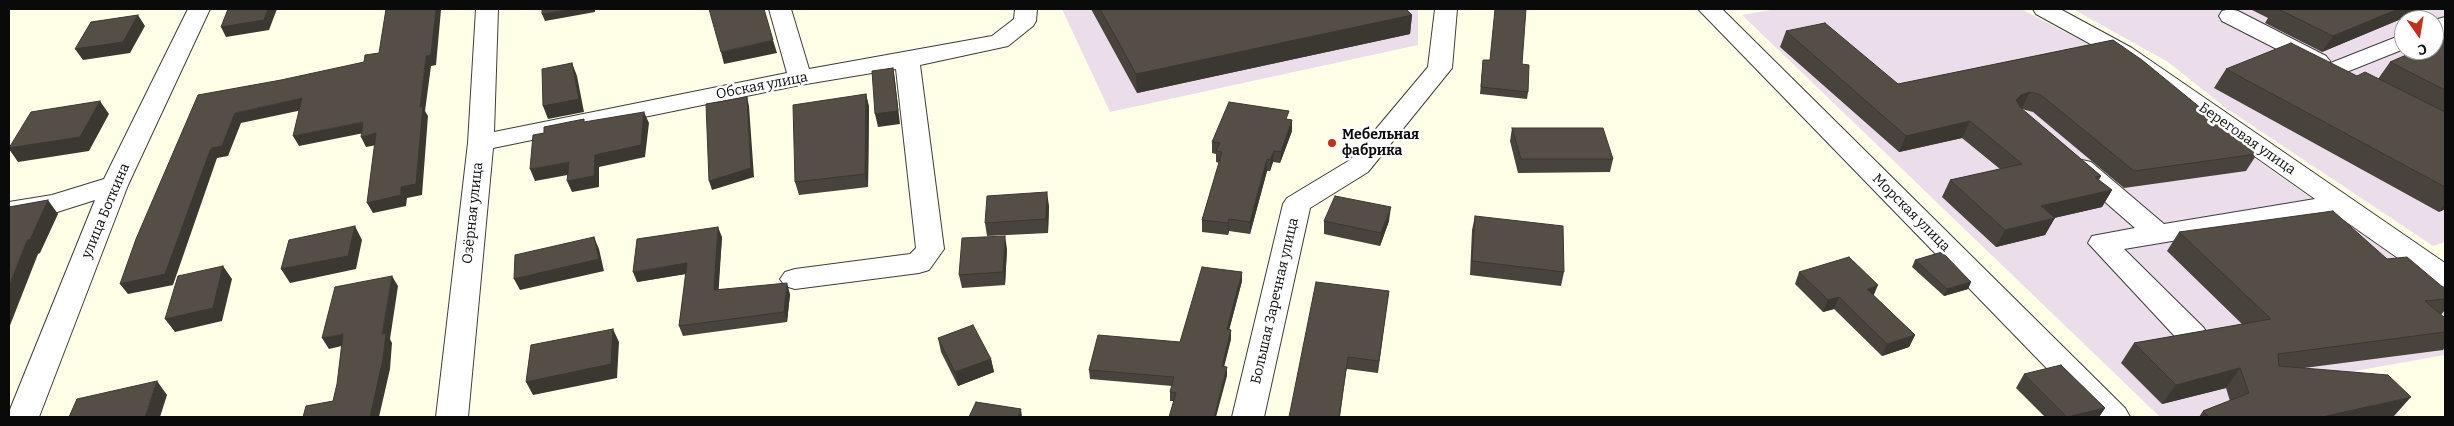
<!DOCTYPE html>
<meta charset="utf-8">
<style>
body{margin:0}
#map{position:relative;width:2454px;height:426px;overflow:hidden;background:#ffffe7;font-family:Bitter,serif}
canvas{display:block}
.frame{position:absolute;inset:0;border:10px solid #0a0a0a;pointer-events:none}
.north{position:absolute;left:2394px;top:10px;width:50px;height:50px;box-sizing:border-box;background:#fff;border:1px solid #9d9d9d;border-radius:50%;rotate:167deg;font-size:14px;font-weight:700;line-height:20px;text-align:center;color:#0a0a0a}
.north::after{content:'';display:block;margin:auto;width:18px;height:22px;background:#c62e17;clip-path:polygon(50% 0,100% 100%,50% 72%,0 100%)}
</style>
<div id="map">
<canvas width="2454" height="426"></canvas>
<div class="frame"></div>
<div class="north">С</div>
</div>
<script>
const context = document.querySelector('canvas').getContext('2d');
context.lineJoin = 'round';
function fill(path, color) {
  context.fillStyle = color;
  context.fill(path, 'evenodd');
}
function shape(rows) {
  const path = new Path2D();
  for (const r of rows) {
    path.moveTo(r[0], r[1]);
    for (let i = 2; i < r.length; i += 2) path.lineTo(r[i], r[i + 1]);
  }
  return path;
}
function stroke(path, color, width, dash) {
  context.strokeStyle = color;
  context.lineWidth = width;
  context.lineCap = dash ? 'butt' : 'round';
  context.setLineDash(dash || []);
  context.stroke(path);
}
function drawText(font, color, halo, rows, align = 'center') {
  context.font = font + ' Bitter,serif';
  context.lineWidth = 5;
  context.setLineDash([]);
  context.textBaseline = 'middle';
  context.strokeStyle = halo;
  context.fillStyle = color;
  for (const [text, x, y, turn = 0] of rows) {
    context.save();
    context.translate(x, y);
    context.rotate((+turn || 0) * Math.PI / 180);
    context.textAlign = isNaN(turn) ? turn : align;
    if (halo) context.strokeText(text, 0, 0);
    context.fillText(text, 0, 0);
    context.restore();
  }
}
fill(shape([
 [1062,9,1418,9,1418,45,1110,112],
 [1776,9,2021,9,2109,55,2418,274,2445,308,2445,355,2355,371,2402,417,2160,417,1742,15],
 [2073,9,2445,9,2445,242,2433,246,2226,108,2168,62],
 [2404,20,2434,20,2434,50,2404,50]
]), '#ebddea');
const minor = shape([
 [188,9,210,9,128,185,39,417,9,417,9,412,95,200,54,213,9,220,9,202,52,195,104,179,188,9],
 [476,9,498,9,494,132,787,73,769,9,791,9,809,69,992,36,1014,19,1015,9,1037,9,1036,21,1033,26,1008,46,920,65,944,249,929,270,919,273,795,289,785,286,780,279,785,272,795,269,910,254,916,248,896,69,800,85,493,148,468,417,436,417,468,143,476,9],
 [1435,9,1457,9,1452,68,1368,172,1310,208,1264,417,1232,417,1283,204,1287,198,1350,160,1428,67,1435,9],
 [1698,9,1722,9,2125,408,2130,417,2094,417,1698,9],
 [2033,9,2060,9,2132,48,2445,263,2445,287,2435,284,2335,214,2124,249,2204,328,2208,336,2204,344,2193,347,2182,344,2088,243,2092,236,2135,228,2073,174,2069,168,2073,162,2082,160,2091,162,2164,224,2315,199,2116,58,2036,14,2033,9],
 [2230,9,2238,11,2326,56,2330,61,2328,64,2404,34,2404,49,2334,77,2325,75,2322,70,2324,67,2318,68,2310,66,2222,21,2219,16,2222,11,2230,9],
 [2445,17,2445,33,2434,36,2434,20,2445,17]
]);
stroke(minor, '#3d3d3d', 2);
fill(minor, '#fff');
fill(shape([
 [1091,9,1406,9,1412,15,1410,34,1137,93],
 [2250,9,2425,9,2322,52,2265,23,2268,18],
 [1786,31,1898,84,2113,40,2257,154,2246,171,2124,188,2033,112,2022,109,2101,176,2099,180,2112,190,2102,207,2054,218,2045,235,1996,247,1942,197,1950,180,2000,169,1962,138,1899,152,1780,47],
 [2445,38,2445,209,2439,212,2214,88,2226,69,2357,76,2378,79,2390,62],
 [1483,60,1522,64,1528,92,1527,99,1480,94],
 [866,94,869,107,868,187,799,195,795,182],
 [1289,119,1292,131,1280,163,1273,162,1270,171,1267,171,1250,234,1229,231,1228,235,1202,232,1202,220,1219,163,1216,162,1216,154,1212,153,1212,142],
 [1512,128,1613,159,1610,172,1518,173,1510,141],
 [1049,206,1048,233,987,236,985,223],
 [1475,216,1564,272,1561,286,1470,275,1472,230],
 [1324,221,1389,221,1380,246,1324,234],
 [2179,232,2387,259,2445,289,2445,310,2441,315,2445,318,2445,347,2443,350,2304,368,2394,416,2390,417,2199,417,2203,411,2230,401,2226,388,2162,404,2121,363,2134,343,2242,324,2167,251],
 [722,237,718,289,790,294,787,322,683,336,679,326,686,274,637,282],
 [1007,249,1005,285,962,288,959,275],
 [1915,260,1971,282,1968,289,1944,296,1912,267],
 [1799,272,1874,296,1915,335,1909,347,1882,356,1834,309,1823,312,1795,284],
 [1242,281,1229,330,1231,330,1231,339,1224,366,1227,376,1174,401,1170,401,1170,392,1172,386,1090,379,1089,370,1180,342],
 [1387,304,1378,373,1347,369,1289,417],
 [938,338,991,359,994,372,958,386,941,352],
 [2024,374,2105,408,2099,417,2045,417,2016,388]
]), '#48433c');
fill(shape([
 [268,9,277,9,269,30,226,37,221,27],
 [436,9,441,9,441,10,436,65,431,66,425,111,428,116,422,195,407,198,406,206,373,213,367,203,420,107,426,56],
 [571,9,595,9,595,12,545,21,542,14],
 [2398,9,2425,9,2322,52,2333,36],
 [138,15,145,26,130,53,83,60,75,49],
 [1412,15,1410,34,1137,93,1136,74],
 [773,40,777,53,724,64,721,52],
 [572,63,577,76,584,112,548,119,543,106],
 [893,68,895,81,900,124,878,127,875,114],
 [2030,92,2022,108,2013,111,2016,100,2021,95],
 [866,94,869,107,868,187,865,174],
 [747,97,749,106,754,177,712,190,709,181],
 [302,98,307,109,241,123,228,156,217,158,173,285,128,294,120,284,235,113],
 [100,101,109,114,89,151,18,162,9,149,9,148],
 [644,112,649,123,645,157,599,167,599,187,572,192,567,181,595,155],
 [1292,120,1292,131,1280,163,1281,152],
 [1970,121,1962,138,1899,152,1906,136],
 [363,122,369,132,299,146,293,136],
 [376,133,382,144,366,147,361,137],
 [1274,151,1273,162,1270,171,1270,160],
 [1267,159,1267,171,1250,234,1250,222],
 [569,162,573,174,535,181,530,169],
 [2112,190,2102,207,2032,223,2041,206],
 [1047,192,1049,206,1048,233,1046,219],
 [48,200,58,214,40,253,38,254,9,328,9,286,27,240],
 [2445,204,2445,209,2439,212],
 [1391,207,1389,221,1380,246,1381,233],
 [2055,218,2045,235,1996,247,2005,230],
 [1229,219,1229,231,1228,235,1228,223],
 [355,226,362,240,356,269,290,283,281,269],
 [718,227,722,237,718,300,714,290],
 [1005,236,1007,249,1005,285,1003,272],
 [594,237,599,249,604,271,520,290,514,279],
 [687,263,691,273,637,282,633,272],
 [223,266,232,279,222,321,175,332,165,319],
 [1242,272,1242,281,1227,338,1227,329],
 [392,276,398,286,390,339,392,343,390,369,379,417,370,417,382,334],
 [1971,282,1968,289,1944,296,1947,289],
 [787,283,790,294,787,322,784,312],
 [1878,285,1873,297,1867,289],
 [1839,297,1834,309,1823,312,1828,300],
 [613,329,619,342,617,378,533,395,526,382],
 [1231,330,1231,339,1222,375,1222,366],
 [343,334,350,344,329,349,322,338],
 [1915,335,1909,347,1882,356,1887,344],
 [1348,357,1340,417,1339,417],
 [991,359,994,372,958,386,955,372],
 [1227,367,1227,376,1216,417,1214,417],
 [2240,368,2226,388,2162,404,2176,385],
 [157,381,167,395,160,417,145,417],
 [2411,397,2394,416,2390,417,2322,417],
 [2105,408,2099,417,2067,417],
 [1021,409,1022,417,1018,417]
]), '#3b3731');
const building = shape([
 [228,9,268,9,264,20,221,27,228,9],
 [386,9,436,9,431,55,426,56,420,107,423,106,416,184,401,187,401,195,367,203,376,133,361,137,363,122,293,136,302,98,235,113,222,146,211,148,165,274,120,284,136,239,198,95,281,80,364,62,365,55,379,53,386,9],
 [542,9,571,9,542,14,542,9],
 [709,9,764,9,773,40,721,52,709,9],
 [1100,9,1406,9,1412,15,1136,74,1100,9],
 [1495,9,1526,9,1522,64,1529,65,1528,92,1481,87,1483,60,1490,60,1495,9],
 [2278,9,2398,9,2333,36,2278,9],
 [138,15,123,42,75,49,91,22,138,15],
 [1825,23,1898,84,2113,40,2142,60,2257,154,2134,171,2041,95,2030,92,2021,95,2016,100,2021,108,2101,176,2095,177,2112,190,2041,206,2055,218,2005,230,1950,180,2022,164,1970,121,1906,136,1786,31,1825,23],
 [2445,38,2445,90,2390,62,2418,50,2434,50,2434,43,2445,38],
 [2291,43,2357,76,2365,72,2445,112,2445,187,2226,69,2291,43],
 [572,63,579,99,543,106,542,69,572,63],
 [893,68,898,111,875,114,872,71,893,68],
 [866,94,865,174,795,182,793,105,866,94],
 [747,97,751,168,709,181,706,104,747,97],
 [100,101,80,137,9,148,31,112,100,101],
 [1229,102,1289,111,1286,119,1292,120,1281,152,1274,151,1270,160,1267,159,1250,222,1229,219,1228,223,1202,220,1222,152,1216,151,1220,143,1212,142,1229,102],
 [644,112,641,145,595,155,594,176,567,181,569,162,530,169,533,135,544,133,544,127,584,119,584,122,644,112],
 [1512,128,1603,128,1613,159,1521,159,1512,128],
 [1047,192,1046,219,985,223,987,196,1047,192],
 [1335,196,1391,207,1381,233,1324,221,1335,196],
 [48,200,30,240,27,240,9,286,9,207,48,200],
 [2333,211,2387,259,2407,257,2445,289,2445,299,2425,301,2445,318,2445,332,2278,354,2279,366,2388,375,2411,397,2322,417,2209,417,2203,411,2249,393,2240,368,2176,385,2134,343,2271,319,2179,232,2333,211],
 [1475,216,1563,226,1564,272,1472,261,1475,216],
 [355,226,348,256,281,269,289,240,355,226],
 [718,227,714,290,787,283,784,312,679,326,687,263,633,272,637,239,718,227],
 [1005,236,1003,272,959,275,962,238,1005,236],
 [594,237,599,259,514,279,515,255,594,237],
 [1942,252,1971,282,1947,289,1915,260,1942,252],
 [1849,257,1878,285,1867,289,1915,335,1887,344,1839,297,1828,300,1799,272,1849,257],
 [223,266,213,308,165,319,178,276,223,266],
 [1202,267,1242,272,1227,329,1231,330,1222,366,1227,367,1214,417,1169,417,1176,393,1170,392,1174,377,1089,370,1098,335,1180,342,1202,267],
 [392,276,382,334,386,333,383,359,370,417,303,417,306,406,333,401,337,384,343,334,322,338,335,287,392,276],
 [1316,282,1389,291,1379,361,1348,357,1339,417,1289,417,1316,282],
 [973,325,991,359,955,372,938,338,973,325],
 [613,329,611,364,526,382,531,345,613,329],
 [2061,365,2105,408,2067,417,2024,374,2061,365],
 [157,381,145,417,69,417,77,399,157,381],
 [976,402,1021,409,1018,417,969,417,976,402]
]);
fill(building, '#544e46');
stroke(building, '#3b3731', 1);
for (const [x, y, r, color] of [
 [1332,143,5,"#c62e17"]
]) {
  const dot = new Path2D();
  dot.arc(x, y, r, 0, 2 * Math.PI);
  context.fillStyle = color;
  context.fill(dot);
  stroke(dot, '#fff', 2);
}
drawText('14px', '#0a0a0a', '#fff', [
 ["Обская улица",762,86,-11],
 ["Береговая улица",2247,139,35],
 ["улица Боткина",106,211,-67],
 ["Озёрная улица",473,213,-84],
 ["Морская улица",1911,213,45],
 ["Большая Заречная улица",1275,301,-77]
]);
drawText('bold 14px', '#0a0a0a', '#fff', [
 ["Мебельная",1342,135],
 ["фабрика",1342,151]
], 'left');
</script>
